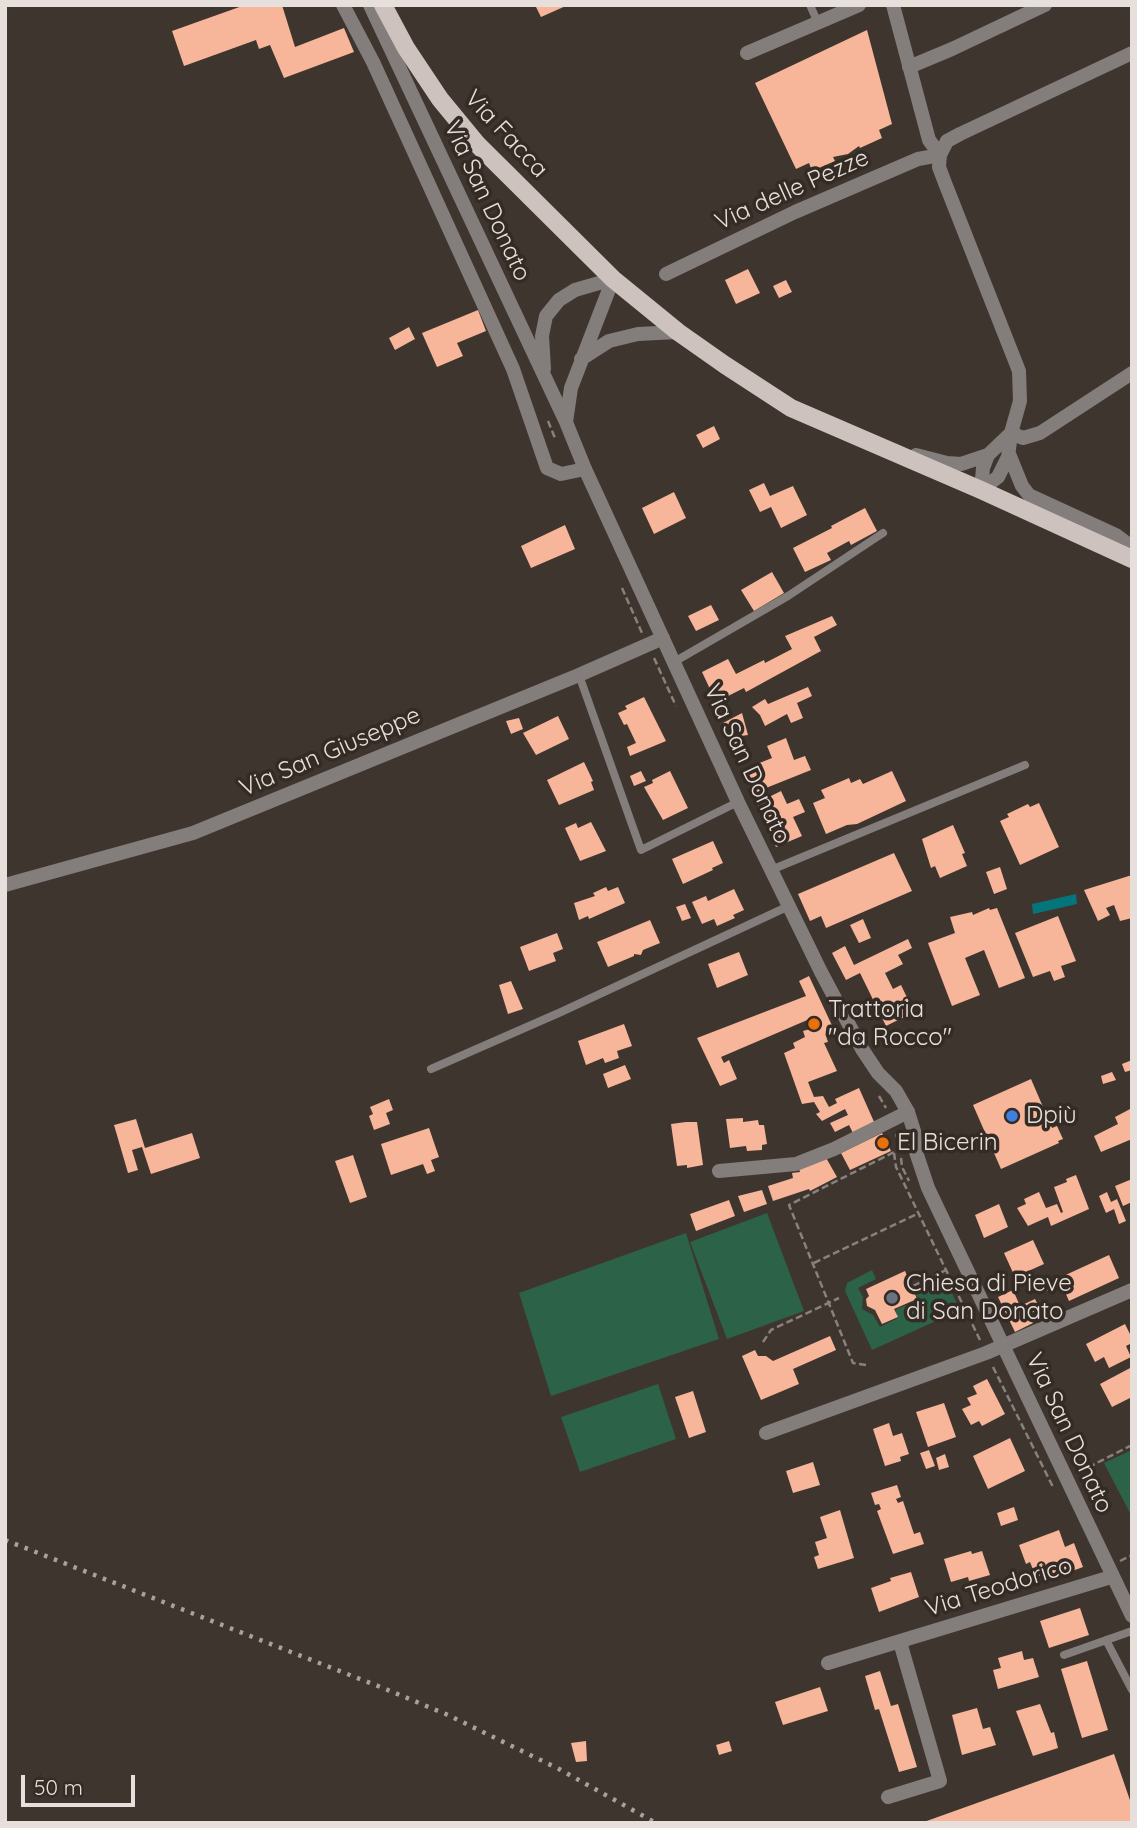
<!DOCTYPE html>
<meta charset="utf-8">
<style>
body{margin:0}
#map{position:relative;width:1137px;height:1828px;overflow:hidden;background:#3f352f;font-family:Quicksand,sans-serif}
canvas{display:block}
.frame{position:absolute;inset:0;border:7px solid #e6dfdb;pointer-events:none}
.scale{position:absolute;left:21px;top:1775px;width:114px;height:32px;box-sizing:border-box;border:4px solid #e6dfdb;border-top:0;padding-left:9px;font-size:21px;line-height:24px;white-space:nowrap;color:#e6dfdb;-webkit-text-stroke:5px #352b25;paint-order:stroke}
</style>
<div id="map">
<canvas width="1137" height="1828"></canvas>
<div class="frame"></div>
<div class="scale">50 m</div>
</div>
<script>
const context = document.querySelector('canvas').getContext('2d');
context.lineJoin = 'round';
function fill(path, color) {
  context.fillStyle = color;
  context.fill(path, 'evenodd');
}
function shape(rows) {
  const path = new Path2D();
  for (const r of rows) {
    path.moveTo(r[0], r[1]);
    for (let i = 2; i < r.length; i += 2) path.lineTo(r[i], r[i + 1]);
  }
  return path;
}
function stroke(path, color, width, dash) {
  context.strokeStyle = color;
  context.lineWidth = width;
  context.lineCap = dash ? 'butt' : 'round';
  context.setLineDash(dash || []);
  context.stroke(path);
}
function drawText(font, color, halo, rows, align = 'center') {
  context.font = font + ' Quicksand,sans-serif';
  context.lineWidth = 7;
  context.setLineDash([]);
  context.textBaseline = 'middle';
  context.strokeStyle = halo;
  context.fillStyle = color;
  for (const [text, x, y, turn = 0] of rows) {
    context.save();
    context.translate(x, y);
    context.rotate((+turn || 0) * Math.PI / 180);
    context.textAlign = isNaN(turn) ? turn : align;
    if (halo) context.strokeText(text, 0, 0);
    context.fillText(text, 0, 0);
    context.restore();
  }
}
fill(shape([
 [767,1213,804,1311,727,1339,690,1242],
 [686,1233,719,1339,551,1396,519,1293],
 [872,1270,876,1279,858,1288,863,1297,862,1309,873,1315,880,1327,898,1318,895,1310,918,1300,915,1292,945,1279,960,1310,872,1350,845,1291,847,1283],
 [658,1384,676,1439,580,1472,561,1417],
 [1132,1450,1132,1517,1104,1463]
]), '#2c6247');
fill(shape([
 [1076,894,1077,904,1033,914,1032,904]
]), '#05757c');
fill(shape([
 [245,5,282,5,295,47,344,28,354,52,284,78,270,45,259,49,256,40,184,66,172,31],
 [535,5,568,5,541,17],
 [867,30,892,124,879,130,882,138,860,148,859,146,848,154,833,157,835,161,812,171,809,163,796,169,755,83],
 [748,269,760,293,736,304,725,280],
 [786,280,792,292,779,298,773,286],
 [478,310,486,331,457,343,463,356,437,367,422,333],
 [409,327,415,339,395,350,389,338],
 [714,426,720,439,703,448,696,435],
 [764,483,770,496,793,486,807,515,781,528,771,507,760,512,749,490],
 [674,492,686,518,654,534,642,508],
 [865,508,877,531,851,545,849,541,827,553,831,560,805,572,793,548,832,528,831,526],
 [565,525,575,549,531,568,521,546],
 [772,572,784,593,754,611,741,590],
 [711,605,719,620,696,631,688,616],
 [832,616,837,625,814,637,821,651,746,692,744,688,716,702,702,672,728,659,736,674,764,660,765,663,792,649,785,636],
 [808,687,812,696,797,703,803,718,791,723,787,714,765,726,760,715,752,707,765,699,768,704],
 [644,697,666,741,630,756,627,747,636,743,627,724,624,725,618,713,627,709,625,706],
 [742,713,748,735,741,736,745,748,734,752,723,723],
 [558,716,569,739,536,755,523,733],
 [519,718,523,729,511,734,506,721],
 [786,738,794,760,805,756,811,770,761,790,765,799,781,791,787,804,799,799,805,812,793,817,802,836,776,847,742,770,772,758,767,746],
 [584,762,593,781,591,782,594,790,559,805,547,780],
 [641,771,646,781,634,786,630,776],
 [670,771,688,808,663,820,644,787,653,783,652,780],
 [892,771,906,801,857,824,847,825,826,834,813,803,825,798,821,790,849,778,851,783,860,779,863,784],
 [1039,803,1059,847,1020,865,1000,821,1009,817,1007,814,1028,804,1030,807],
 [591,822,606,851,580,861,565,828,576,823,578,828],
 [953,825,965,853,962,854,967,866,940,878,935,866,931,868,922,839],
 [713,841,723,863,712,868,713,870,683,884,672,859],
 [894,853,912,891,826,928,821,916,810,921,798,894],
 [1000,867,1007,889,994,894,986,872],
 [1132,875,1132,918,1120,921,1114,905,1106,908,1110,915,1098,921,1084,890],
 [606,887,608,891,618,887,625,903,589,919,588,916,579,920,574,903,595,896,593,893],
 [734,889,744,910,733,915,735,918,717,926,714,919,702,924,692,902,706,896,708,901],
 [685,904,691,918,682,921,676,907],
 [989,908,990,910,997,908,1025,978,999,988,984,950,965,958,980,995,952,1006,928,943,955,933,950,917,972,912,973,915],
 [1058,916,1076,961,1061,966,1065,977,1054,981,1050,971,1033,977,1015,933],
 [863,919,871,938,859,943,850,925],
 [650,920,660,943,643,950,641,955,634,954,634,956,608,967,597,942],
 [557,933,563,949,553,953,556,961,529,971,520,947],
 [908,939,912,948,898,955,903,964,885,973,893,989,901,985,914,1012,886,1026,860,973,846,980,832,953,845,946,854,965],
 [739,952,748,975,717,988,708,964],
 [809,976,835,1032,826,1036,828,1042,824,1043,837,1071,808,1082,814,1097,823,1096,829,1107,837,1103,835,1099,859,1088,875,1124,854,1135,849,1125,835,1132,830,1123,848,1115,845,1109,822,1121,816,1114,820,1112,814,1102,802,1104,784,1053,795,1048,793,1043,805,1037,803,1031,817,1027,812,1018,721,1057,724,1063,729,1060,737,1079,720,1086,697,1038,806,996,799,981],
 [511,981,523,1009,508,1014,499,985],
 [624,1024,632,1046,617,1051,619,1058,605,1063,603,1058,586,1065,578,1041],
 [1132,1060,1132,1070,1125,1072,1122,1064],
 [625,1065,631,1079,608,1088,603,1074],
 [1112,1072,1116,1080,1103,1084,1101,1076],
 [1031,1079,1052,1128,1057,1126,1063,1139,1058,1141,1059,1143,1001,1169,973,1105],
 [389,1099,393,1110,386,1113,390,1124,374,1130,369,1116,373,1114,370,1107],
 [1132,1108,1132,1139,1101,1152,1094,1136,1118,1124,1115,1117],
 [743,1118,743,1122,758,1120,759,1125,764,1125,767,1144,762,1145,762,1150,747,1151,746,1146,730,1148,726,1119],
 [136,1119,145,1148,192,1133,200,1158,151,1174,142,1147,132,1150,138,1170,128,1173,114,1125],
 [686,1122,697,1122,703,1165,687,1168,687,1165,677,1166,671,1124],
 [429,1128,439,1157,431,1160,435,1171,427,1174,423,1164,391,1175,381,1144],
 [882,1133,891,1151,850,1170,841,1153],
 [353,1155,367,1197,350,1203,335,1161],
 [825,1156,837,1177,810,1191,809,1189,773,1201,768,1186,793,1178,792,1173,800,1172,799,1169],
 [1076,1175,1089,1209,1051,1226,1048,1217,1028,1226,1017,1208,1026,1204,1024,1199,1039,1192,1046,1208,1057,1204,1061,1213,1063,1212,1054,1187,1067,1182,1066,1179],
 [1132,1179,1132,1202,1123,1206,1115,1186],
 [762,1190,767,1204,744,1212,738,1196],
 [1107,1192,1111,1202,1117,1199,1126,1221,1119,1224,1114,1209,1106,1213,1099,1196],
 [729,1200,735,1216,696,1231,690,1214],
 [999,1204,1008,1227,984,1238,975,1215],
 [1033,1240,1044,1264,1015,1277,1004,1253],
 [1109,1255,1119,1278,1069,1301,1059,1278],
 [905,1271,917,1299,894,1309,898,1317,882,1324,875,1310,867,1306,866,1299,869,1296,866,1289],
 [1044,1277,1049,1290,1040,1294,1034,1281],
 [1013,1290,1020,1306,1035,1299,1040,1309,1029,1314,1033,1323,1015,1332,998,1297],
 [1125,1324,1132,1338,1132,1343,1126,1346,1131,1357,1109,1368,1104,1357,1095,1362,1086,1344],
 [830,1336,836,1350,793,1369,799,1384,761,1400,742,1356,755,1350,758,1356,766,1356,773,1361],
 [1132,1367,1132,1397,1112,1407,1100,1384],
 [987,1379,1005,1414,982,1426,979,1421,971,1425,962,1409,971,1405,967,1398,977,1394,973,1386],
 [693,1391,706,1432,689,1438,675,1397],
 [944,1403,956,1437,928,1447,916,1412],
 [889,1423,893,1436,902,1433,909,1454,900,1457,901,1461,885,1466,873,1429],
 [1010,1438,1025,1471,988,1489,973,1456],
 [929,1450,935,1466,926,1469,920,1453],
 [945,1454,949,1467,939,1470,936,1458],
 [813,1462,820,1485,793,1493,786,1471],
 [897,1485,901,1497,896,1499,898,1503,903,1501,914,1534,920,1532,924,1544,893,1554,877,1511,881,1509,879,1504,875,1505,871,1493],
 [1014,1507,1018,1520,1001,1526,997,1513],
 [840,1510,854,1558,818,1569,814,1557,819,1555,815,1542,827,1538,820,1517],
 [1059,1530,1065,1547,1074,1543,1083,1567,1051,1579,1048,1573,1036,1577,1030,1562,1026,1564,1019,1545],
 [971,1551,972,1554,982,1551,990,1575,969,1581,968,1577,951,1582,944,1559],
 [911,1572,919,1597,879,1612,871,1588,891,1581,890,1578],
 [1080,1608,1089,1635,1049,1648,1040,1621],
 [1022,1651,1024,1660,1033,1658,1039,1677,998,1689,993,1670,1001,1668,998,1658],
 [1087,1661,1108,1730,1082,1738,1061,1669],
 [880,1671,891,1706,898,1704,917,1767,899,1772,879,1709,875,1710,865,1676],
 [820,1687,828,1711,783,1725,775,1702],
 [1040,1704,1051,1733,1054,1732,1058,1748,1033,1756,1016,1711],
 [977,1708,983,1729,990,1727,996,1745,962,1755,952,1715],
 [586,1741,587,1761,576,1762,571,1743],
 [729,1741,732,1751,719,1755,716,1745],
 [1114,1754,1132,1806,1132,1823,921,1823]
]), '#f7b599');
stroke(shape([
 [548,421,555,438],
 [622,588,642,633],
 [654,658,676,706],
 [879,1096,886,1108],
 [896,1134,900,1148],
 [894,1153,896,1167,980,1340],
 [901,1158,902,1167,909,1181],
 [814,1263,919,1213],
 [913,1286,946,1270],
 [763,1342,771,1330,839,1298],
 [866,1365,853,1363,789,1205,900,1149],
 [993,1367,1053,1487],
 [1079,1472,1132,1445],
 [1120,1561,1132,1555]
]), '#89817c', 2.5, [7, 3.5]);
stroke(shape([
 [810,5,818,23],
 [674,662,788,596,883,533],
 [579,675,641,850,738,802],
 [771,870,1025,765],
 [431,1069,561,1012,789,906],
 [1106,1640,1132,1690],
 [1064,1655,1132,1631]
]), '#837d7b', 8);
stroke(shape([
 [343,5,373,62,513,369,547,468,561,474,585,469],
 [893,5,929,140,940,155],
 [747,53,859,5],
 [909,67,952,49,1045,5],
 [666,274,795,212,918,159,940,155],
 [1011,433,1023,438,1040,433,1132,373],
 [1009,454,1022,486,1029,495,1116,535,1132,547],
 [916,455,947,463,961,464,988,455],
 [981,490,998,477,1008,457,1011,433,1020,401,1019,371,945,183,939,167,940,155,947,141,960,134,1132,53],
 [981,490,983,468,988,455,1011,433],
 [5,885,193,833,579,675,663,638],
 [719,1171,796,1164,834,1149,908,1112],
 [766,1433,986,1353,1132,1290],
 [828,1663,1111,1577],
 [888,1797,940,1781,900,1642]
]), '#837d7b', 14);
stroke(shape([
 [370,5,566,422,585,469,738,802,821,972,862,1049,878,1073,896,1091,908,1112,914,1131,916,1152,928,1188,1132,1616],
 [581,359,609,341,638,334,678,332],
 [544,369,542,336,546,316,559,300,575,290,613,279],
 [566,422,571,388,613,279]
]), '#837d7b', 14);
stroke(shape([
 [383,5,406,48,440,99,477,144,613,279,678,332,725,365,791,408,981,490,1132,559]
]), '#cec2be', 18);
stroke(shape([
 [5,1540,383,1688,448,1715,559,1769,656,1823]
]), '#aaa19d', 4.5, [3.5, 7]);
for (const [x, y, r, color] of [
 [814,1024,7,"#e8710a"],
 [1012,1116,7,"#3f7fe0"],
 [883,1143,7,"#e8710a"],
 [892,1298,7,"#6b7280"]
]) {
  const dot = new Path2D();
  dot.arc(x, y, r, 0, 2 * Math.PI);
  context.fillStyle = color;
  context.fill(dot);
  stroke(dot, '#352b25', 2.5);
}
drawText('24px', '#e6dfdb', '#352b25', [
 ["Via Facca",506,134,47],
 ["Via delle Pezze",792,190,-24],
 ["Via San Donato",487,201,65],
 ["Via San Giuseppe",330,752,-23],
 ["Via San Donato",747,764,65],
 ["Via San Donato",1069,1433,65],
 ["Via Teodorico",999,1587,-17]
]);
drawText('24px', '#e6dfdb', '#352b25', [
 ["Trattoria",828,1010],
 ["\"da Rocco\"",828,1038],
 ["Dpiù",1026,1116],
 ["El Bicerin",897,1143],
 ["Chiesa di Pieve",906,1284],
 ["di San Donato",906,1312]
], 'left');
</script>
